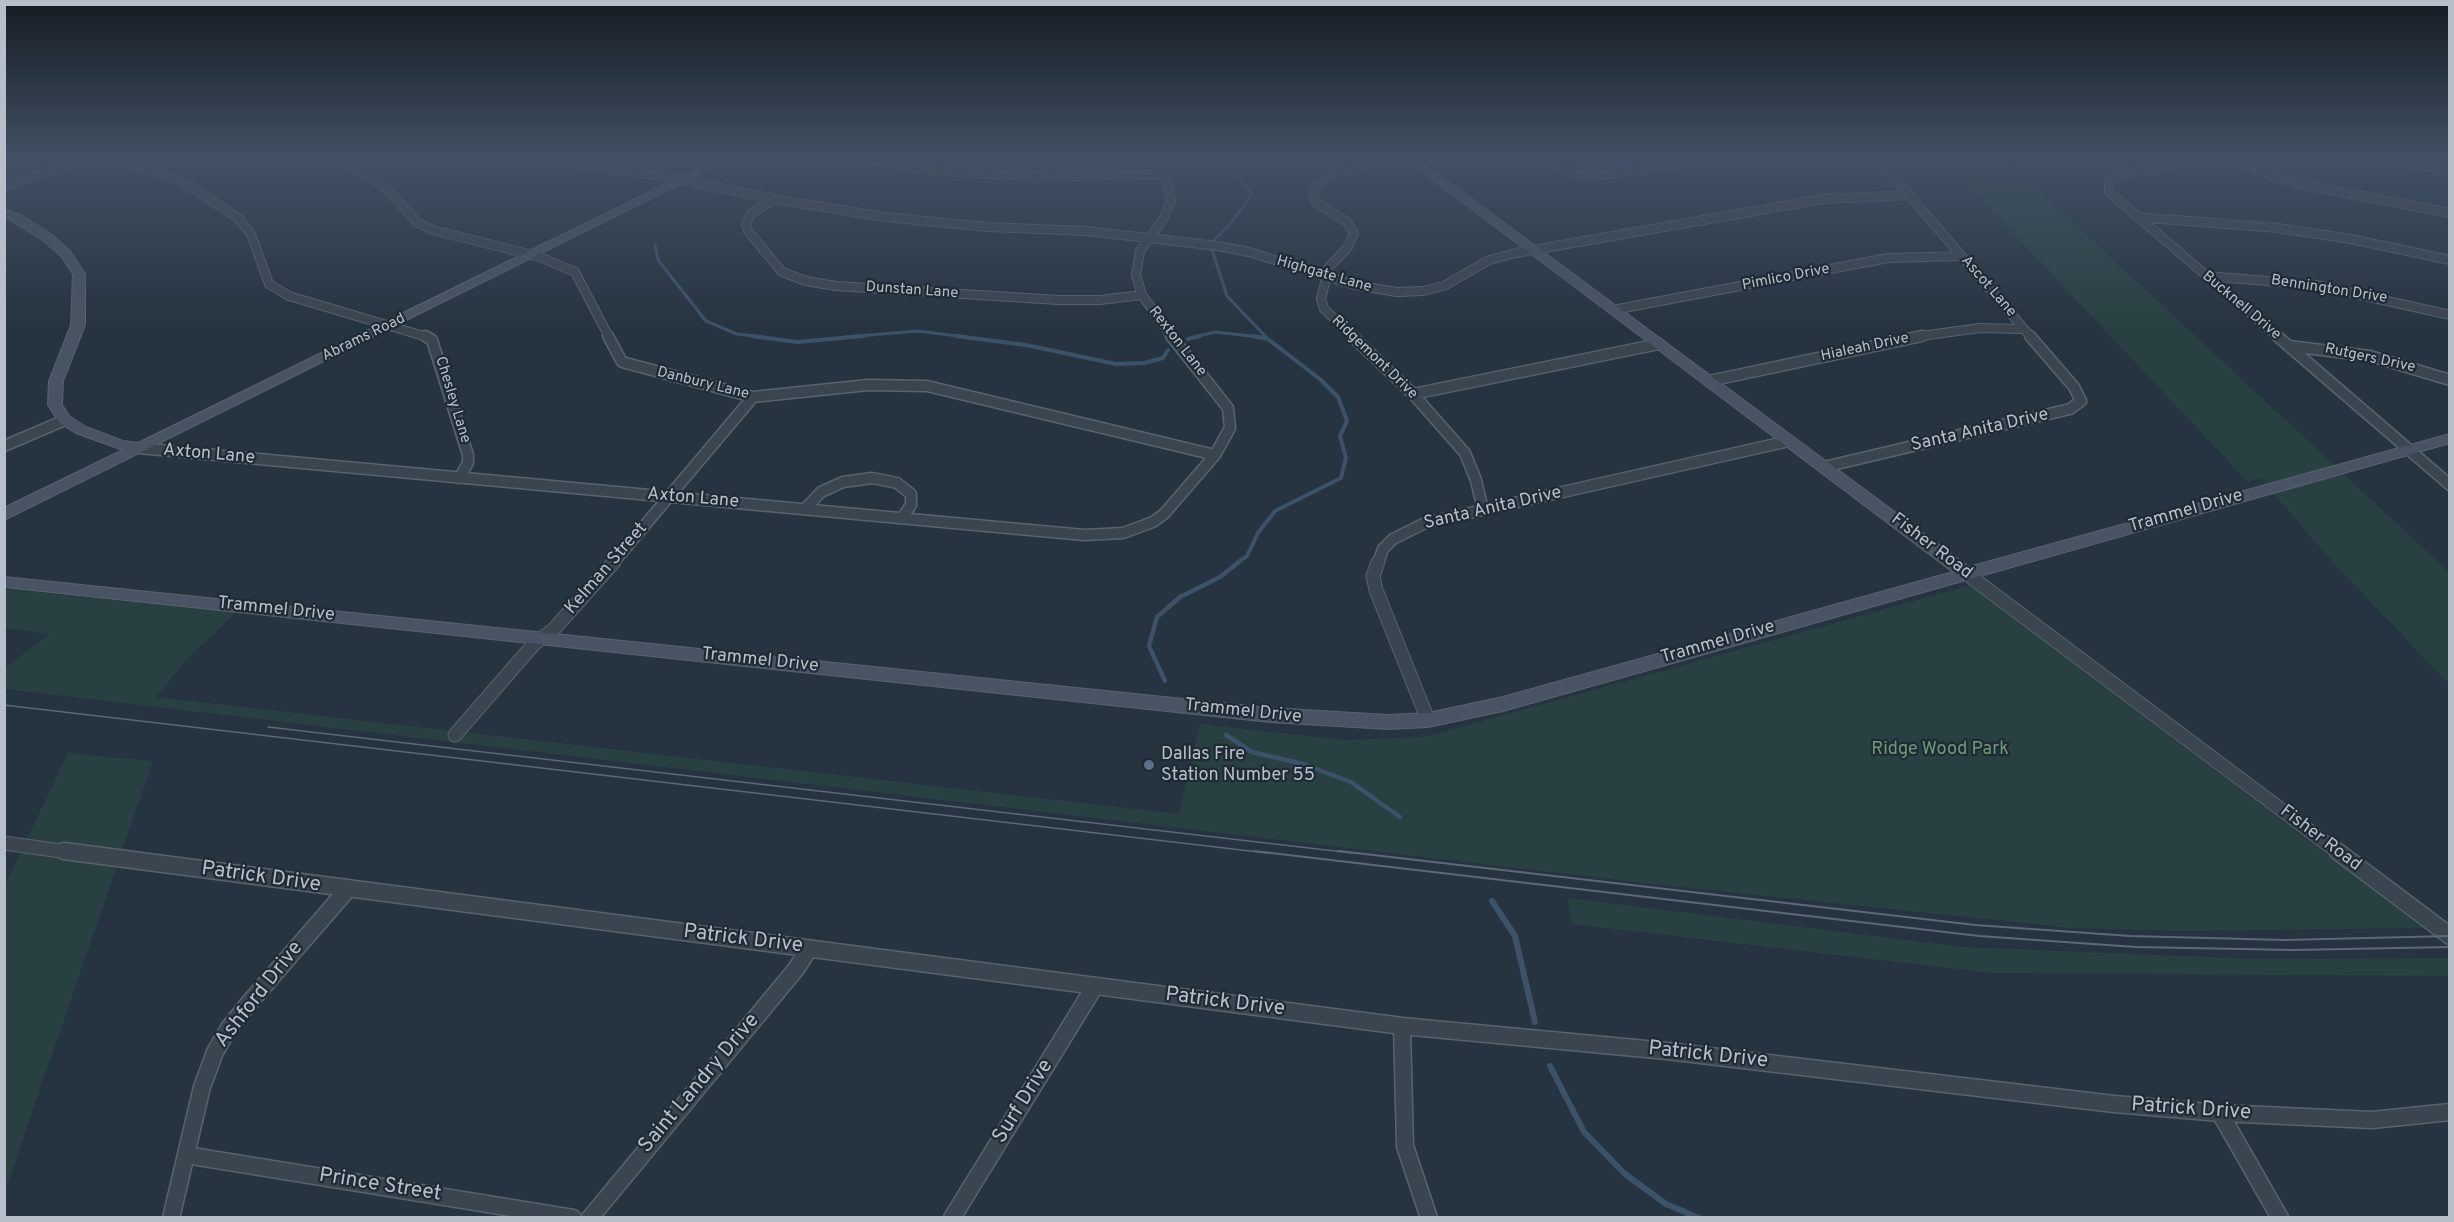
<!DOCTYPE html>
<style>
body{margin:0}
#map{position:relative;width:2454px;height:1222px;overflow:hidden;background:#263340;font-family:Overpass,sans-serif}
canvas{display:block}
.frame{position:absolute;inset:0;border:6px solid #b7c0ca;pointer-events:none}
</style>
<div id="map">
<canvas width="2454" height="1222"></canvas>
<div class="frame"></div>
</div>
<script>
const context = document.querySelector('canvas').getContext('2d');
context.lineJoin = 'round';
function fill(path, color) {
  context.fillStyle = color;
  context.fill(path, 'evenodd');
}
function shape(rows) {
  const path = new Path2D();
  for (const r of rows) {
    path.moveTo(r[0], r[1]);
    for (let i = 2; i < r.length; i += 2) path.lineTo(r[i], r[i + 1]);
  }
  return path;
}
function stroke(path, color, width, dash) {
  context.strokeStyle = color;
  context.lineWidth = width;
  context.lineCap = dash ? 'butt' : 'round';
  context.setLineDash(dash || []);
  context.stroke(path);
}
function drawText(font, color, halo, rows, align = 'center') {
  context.font = font + ' Overpass,sans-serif';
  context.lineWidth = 4.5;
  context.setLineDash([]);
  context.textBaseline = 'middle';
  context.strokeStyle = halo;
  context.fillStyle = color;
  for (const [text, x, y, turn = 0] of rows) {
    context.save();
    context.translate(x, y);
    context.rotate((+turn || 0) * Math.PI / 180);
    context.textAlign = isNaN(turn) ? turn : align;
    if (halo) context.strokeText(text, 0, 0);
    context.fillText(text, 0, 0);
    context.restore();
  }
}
fill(shape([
 [1944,160,2006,160,2449,572,2449,684,2337,567,2260,478,2248,482],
 [1971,585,2423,928,2181,931,2071,928,1652,884,5,689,4,668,50,634,5,628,5,589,236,612,183,664,156,697,1179,814,1200,724,1345,740,1425,737],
 [68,753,153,761,5,1191,5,885],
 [1568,898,1963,947,2256,959,2449,958,2449,976,1991,973,1572,924]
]), '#284041');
stroke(shape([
 [1214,240,1232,222,1252,194,1225,160],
 [655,245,658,260,706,321,737,334,763,337],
 [1212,250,1227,296,1266,337],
 [846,337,917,331,967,337],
 [1194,337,1215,332,1260,337]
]), '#3c5269', 3);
stroke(shape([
 [752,336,797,342,863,336],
 [956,336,1026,345,1116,364,1144,363,1163,358,1168,350],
 [1253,336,1267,339],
 [1188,339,1200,336],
 [1237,563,1247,556,1258,533,1275,511,1341,478,1346,458,1340,436,1347,421,1338,397,1321,380,1264,336]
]), '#3c5269', 4);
stroke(shape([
 [1165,681,1149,646,1157,617,1180,597,1220,577,1239,562],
 [1226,735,1252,752,1303,764,1351,782,1400,817]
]), '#3c5269', 4.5);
stroke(shape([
 [1492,901,1515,936,1535,1022],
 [1550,1066,1584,1132,1625,1174,1666,1204,1699,1218]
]), '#3c5269', 6);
const streetFar3 = shape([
 [118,160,185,183,238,218,251,234,269,284,289,296,427,337],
 [342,160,385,187,418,223,433,230,540,257,575,272,609,337],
 [554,160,662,176,774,199,885,217,988,227,1086,231,1218,246,1249,252,1355,285,1397,292,1423,291,1444,286,1489,260,1516,253,1823,199,1909,195],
 [869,160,945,171,1036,177,1166,174],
 [1160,160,1171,200,1164,218,1140,251,1136,275,1142,295,1172,337],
 [1548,160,1563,170,1588,177,1705,160],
 [1879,160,2031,337],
 [2195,160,2117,176,2109,182,2109,192,2278,337],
 [2228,160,2295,183,2450,213],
 [2387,160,2450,171],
 [4,186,82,160],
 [774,199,751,214,746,224,748,231,782,272,806,281,836,286,1058,300,1100,300,1142,295],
 [2137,217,2278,228,2351,239,2450,260],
 [2206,276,2316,285,2450,315],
 [1613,310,1888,258,1961,256],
 [1354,337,1324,309,1321,299,1329,267,1348,247,1354,234,1347,222,1317,203,1313,195,1314,188,1334,173,1385,160],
 [1914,337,1980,328,2024,329]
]);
const streetFar2 = shape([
 [425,336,432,340,468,455,468,463,459,478],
 [608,336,622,362,753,397,868,385,927,386,1215,455],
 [1352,336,1413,394,1465,453,1476,480,1483,510],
 [2277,336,2450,485],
 [2289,346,2370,356,2450,380],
 [1709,381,1922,336],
 [1413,394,1659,344],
 [4,446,65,420],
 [139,448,1084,535,1123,533,1153,522,1164,514,1215,455,1230,428,1228,408,1171,336],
 [1824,467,2070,409,2081,401,2074,387,2030,336],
 [805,509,821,492,843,482,872,478,897,483,911,494,911,505,902,518],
 [613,563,753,397],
 [1378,563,1383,549,1393,539,1425,523,1789,441]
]);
const streetFar1 = shape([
 [1378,562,1373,576,1376,590,1428,720],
 [1967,574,2339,853],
 [455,735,534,644,553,630,614,562],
 [4,843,75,853]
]);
const street = shape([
 [64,851,1402,1026,1667,1051,2114,1104,2220,1113,2372,1120,2450,1112],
 [2337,851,2450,936],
 [1402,1026,1405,1146,1429,1218],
 [2220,1113,2280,1218],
 [186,1155,573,1218],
 [171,1218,202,1087,215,1052,229,1028,249,1003,347,890],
 [590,1218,796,969,809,949],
 [952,1218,1095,986]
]);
const secondary = shape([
 [715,160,728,160,4,520,4,508,123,450,76,433,60,423,48,405,49,381,71,325,73,274,61,256,44,241,4,216,4,209,21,215,52,235,70,251,85,274,85,325,63,381,62,405,70,417,86,427,123,441,138,443,715,160],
 [1407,160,1419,160,1969,567,2450,434,2450,443,1503,711,1428,727,1388,729,1270,722,4,587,4,577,1270,708,1388,715,1428,713,1503,697,1953,572,1407,160]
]);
stroke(streetFar3, '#58636d', 10);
stroke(streetFar2, '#58636d', 13);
stroke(streetFar1, '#58636d', 15);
stroke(street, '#58636d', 19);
stroke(secondary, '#58636d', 2);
stroke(streetFar3, '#3a4550', 8);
stroke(streetFar2, '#3a4550', 10);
stroke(streetFar1, '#3a4550', 13);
stroke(street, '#3a4550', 16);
fill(secondary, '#485463');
stroke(shape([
 [4,705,1267,853],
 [268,727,1352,853]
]), '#5c6977', 1.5);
stroke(shape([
 [1254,851,1979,936,2136,947,2293,950,2450,947],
 [1339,851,1975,925,2130,936,2285,940,2450,936]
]), '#5c6977', 2);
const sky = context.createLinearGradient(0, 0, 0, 331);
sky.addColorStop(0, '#151c23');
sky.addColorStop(0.48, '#415064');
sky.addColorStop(1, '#41506400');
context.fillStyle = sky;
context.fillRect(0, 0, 2454, 331);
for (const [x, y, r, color] of [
 [1149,765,6,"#5c6f8a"]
]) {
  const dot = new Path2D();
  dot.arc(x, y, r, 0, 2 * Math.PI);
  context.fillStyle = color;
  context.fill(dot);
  stroke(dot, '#1f2a35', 2);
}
drawText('15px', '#b7c0ca', '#1f2a35', [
 ["Highgate Lane",1324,275,16],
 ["Pimlico Drive",1786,278,-11],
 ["Ascot Lane",1988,287,49],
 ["Bennington Drive",2329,290,9],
 ["Dunstan Lane",912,291,4],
 ["Bucknell Drive",2241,306,40],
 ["Abrams Road",364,338,-26],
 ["Rexton Lane",1177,342,52],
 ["Hialeah Drive",1865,348,-12],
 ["Ridgemont Drive",1374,358,44],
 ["Rutgers Drive",2370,359,12],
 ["Danbury Lane",703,384,14],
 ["Chesley Lane",452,400,73]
]);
drawText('18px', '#b7c0ca', '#1f2a35', [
 ["Santa Anita Drive",1980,431,-13],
 ["Axton Lane",209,455,5],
 ["Axton Lane",693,499,5],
 ["Santa Anita Drive",1493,509,-13],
 ["Trammel Drive",2186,512,-16],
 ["Fisher Road",1931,547,37],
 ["Kelman Street",607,569,-49],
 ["Trammel Drive",276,610,6],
 ["Trammel Drive",1718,643,-16],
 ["Trammel Drive",760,661,6],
 ["Trammel Drive",1243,712,6],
 ["Fisher Road",2320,839,37]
]);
drawText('18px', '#6e9b75', '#1f2a35', [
 ["Ridge Wood Park",1940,750]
]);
drawText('18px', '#b7c0ca', '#1f2a35', [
 ["Dallas Fire",1161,755],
 ["Station Number 55",1161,776]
], 'left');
drawText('21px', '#b7c0ca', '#1f2a35', [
 ["Patrick Drive",261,878,8],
 ["Patrick Drive",743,940,7],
 ["Ashford Drive",260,995,-52],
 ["Patrick Drive",1225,1003,7],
 ["Patrick Drive",1708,1056,6],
 ["Saint Landry Drive",700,1084,-50],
 ["Surf Drive",1024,1102,-58],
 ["Patrick Drive",2191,1110,4],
 ["Prince Street",380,1186,9]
]);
</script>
